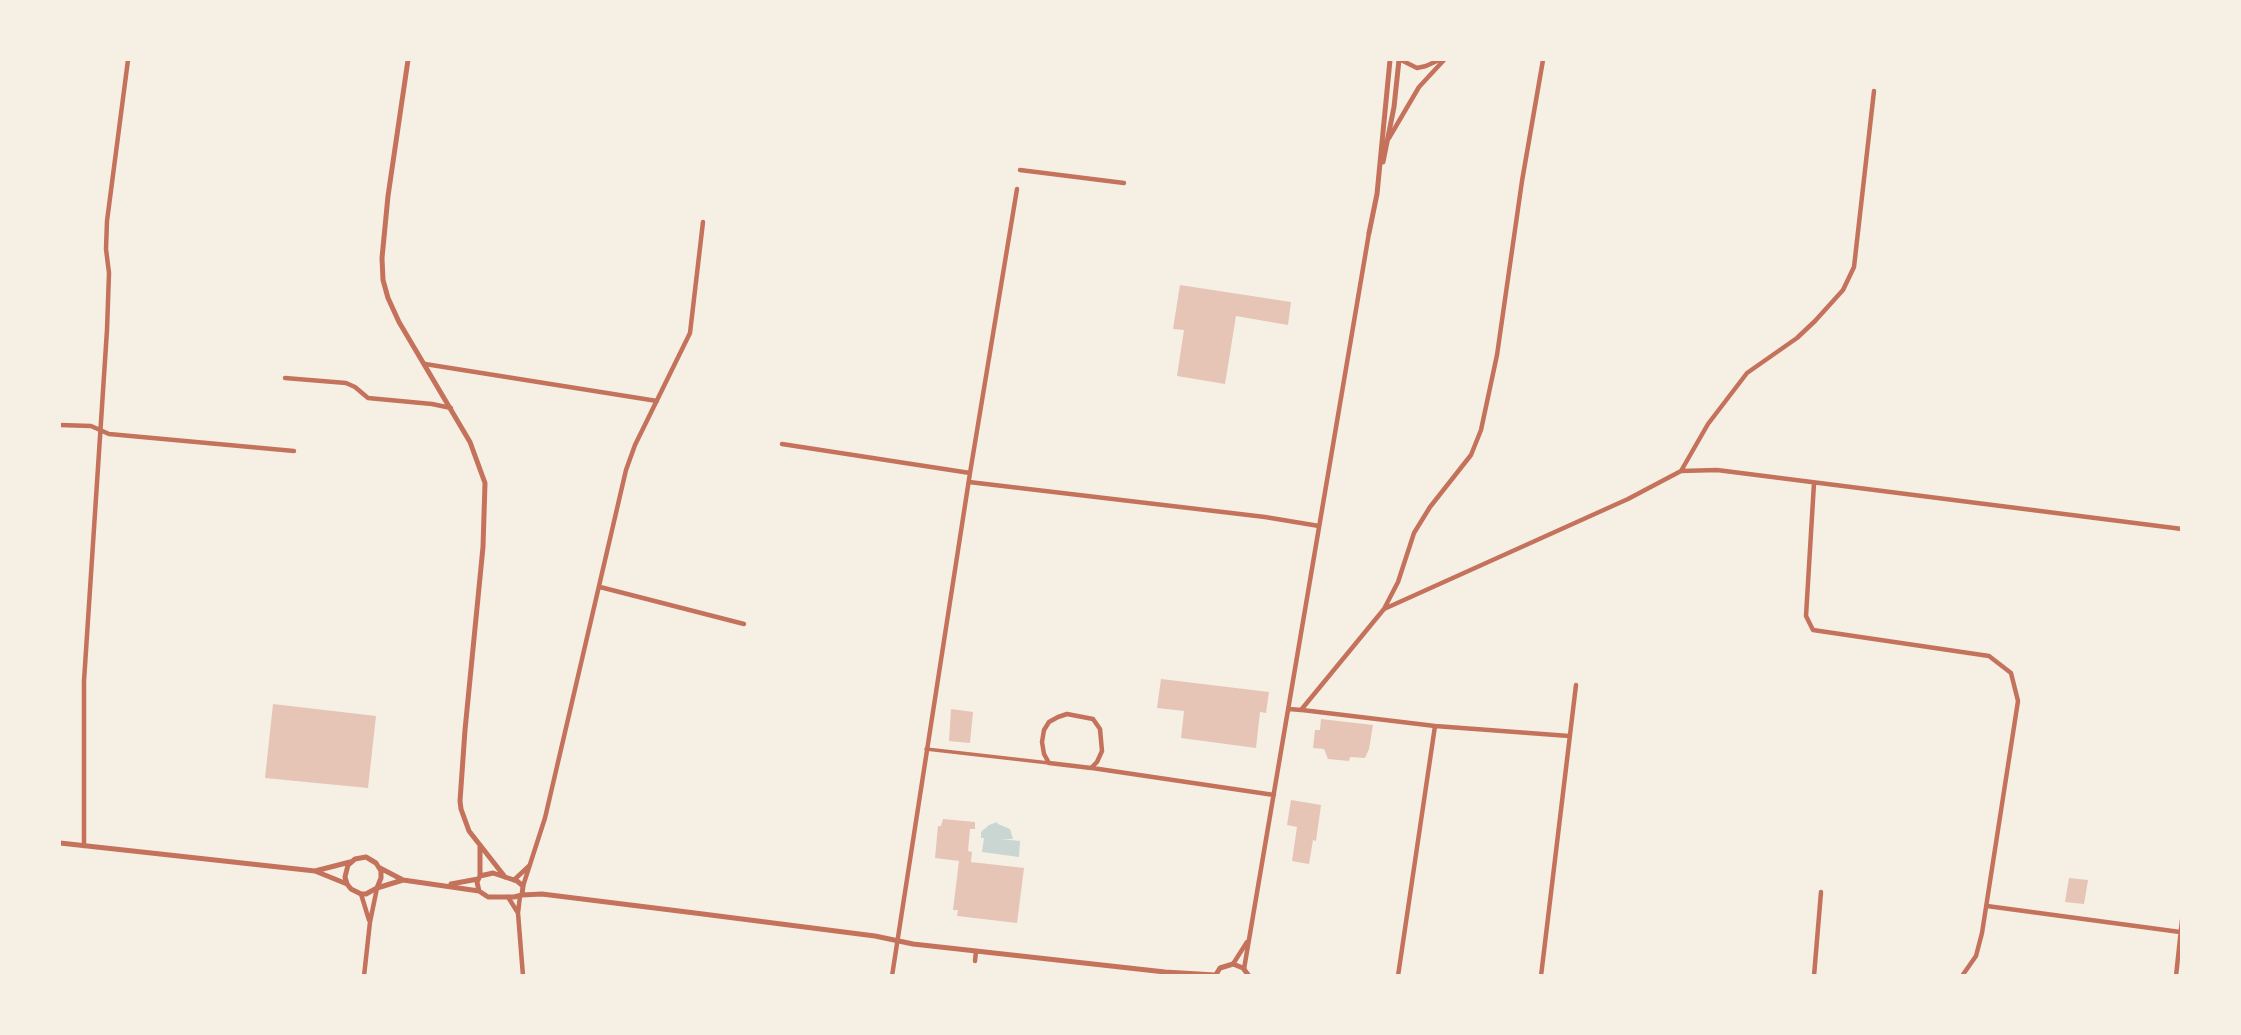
<!DOCTYPE html>
<style>
body{margin:0}
#map{position:relative;width:2241px;height:1035px;overflow:hidden;background:#f6efe4;font-family:"Times New Roman",serif}
canvas{display:block}
.frame{position:absolute;inset:0;border:61px solid #f6efe4;pointer-events:none}
</style>
<div id="map">
<canvas width="2241" height="1035"></canvas>
<div class="frame"></div>
</div>
<script>
const context = document.querySelector('canvas').getContext('2d');
context.lineJoin = 'round';
function fill(path, color) {
  context.fillStyle = color;
  context.fill(path, 'evenodd');
}
function shape(rows) {
  const path = new Path2D();
  for (const r of rows) {
    path.moveTo(r[0], r[1]);
    for (let i = 2; i < r.length; i += 2) path.lineTo(r[i], r[i + 1]);
  }
  return path;
}
function stroke(path, color, width, dash) {
  context.strokeStyle = color;
  context.lineWidth = width;
  context.lineCap = dash ? 'butt' : 'round';
  context.setLineDash(dash || []);
  context.stroke(path);
}
fill(shape([
 [997,822,998,824,1010,829,1013,839,1001,839,1020,841,1019,857,982,852,984,838,981,838,981,832,989,825]
]), '#c9d6d2');
fill(shape([
 [1180,285,1291,302,1288,325,1236,316,1225,384,1177,376,1184,330,1173,329],
 [1161,679,1269,692,1266,713,1260,712,1256,748,1181,738,1184,711,1157,708],
 [273,704,376,716,368,788,265,778],
 [951,709,973,712,970,743,949,741],
 [1321,719,1373,725,1369,749,1365,758,1350,757,1349,761,1328,759,1324,749,1313,748,1315,730,1320,730],
 [1291,800,1321,805,1316,841,1313,840,1309,864,1292,861,1297,827,1287,825],
 [943,819,975,822,975,829,970,829,968,851,972,852,971,862,1024,868,1017,923,957,916,958,910,953,910,959,861,935,858,938,826,941,826],
 [2069,878,2088,880,2084,904,2065,902]
]), '#e6c5b7');
stroke(shape([
 [926,749,1049,763]
]), '#c5725c', 3.5);
stroke(shape([
 [1401,60,1417,68,1426,66,1439,60],
 [1389,138,1419,87,1444,60],
 [1020,170,1124,183],
 [425,364,657,401],
 [285,378,346,383,355,387,368,398,432,404,451,408],
 [60,425,91,426,109,434,294,451],
 [782,444,970,473],
 [1681,471,1708,424,1747,373,1797,338,1815,321,1843,290,1854,267,1874,91],
 [969,482,1265,517,1319,526],
 [1814,483,1806,616,1813,630,1989,656,2011,673,2018,701,1982,933,1976,956,1962,976],
 [600,587,744,624],
 [1384,609,1628,499,1681,471,1717,470,2182,529],
 [1289,709,1301,710,1384,609,1398,582,1414,533,1430,507,1471,455,1481,430,1497,355,1522,181,1543,60],
 [1302,710,1435,726,1569,736],
 [1067,714,1093,719,1100,729,1102,751,1097,762,1091,768,1049,763,1044,754,1042,742,1044,730,1049,722,1058,717,1067,714],
 [1092,768,1274,795],
 [84,846,84,681,107,330,109,273,106,249,107,221,128,60],
 [514,880,530,865],
 [523,886,545,818,626,470,635,445,690,333,703,222],
 [361,894,369,920],
 [520,896,518,913,523,976],
 [508,897,518,913],
 [1987,906,2180,932],
 [975,961,976,951],
 [1233,964,1247,942],
 [1244,969,1369,233],
 [364,976,370,922,377,888],
 [892,976,970,473,1017,189],
 [1398,976,1435,726],
 [1541,976,1576,685],
 [1814,976,1821,892],
 [2176,976,2182,920]
]), '#c5725c', 4.5);
stroke(shape([
 [408,60,388,196,382,258,383,280,388,298,399,322,470,442,485,483,483,547,465,730,460,801,461,809,469,831,505,877],
 [1383,162,1394,107,1399,60],
 [1369,233,1377,194,1390,60],
 [60,843,315,871,347,884,351,889,361,894,366,894,377,888,403,880],
 [380,868,403,880,479,891,488,897,514,897,522,895,523,886,517,881,493,873,480,876],
 [315,871,350,862],
 [347,884,345,877,348,865,355,859,366,857,376,863,381,871,381,878,377,888],
 [451,884,478,879],
 [479,891,477,882,480,876,480,846],
 [522,895,542,894,695,913,875,936,913,944,1165,972,1215,975],
 [1215,976,1220,968,1233,964,1243,968,1249,976]
]), '#c5725c', 5);
</script>
